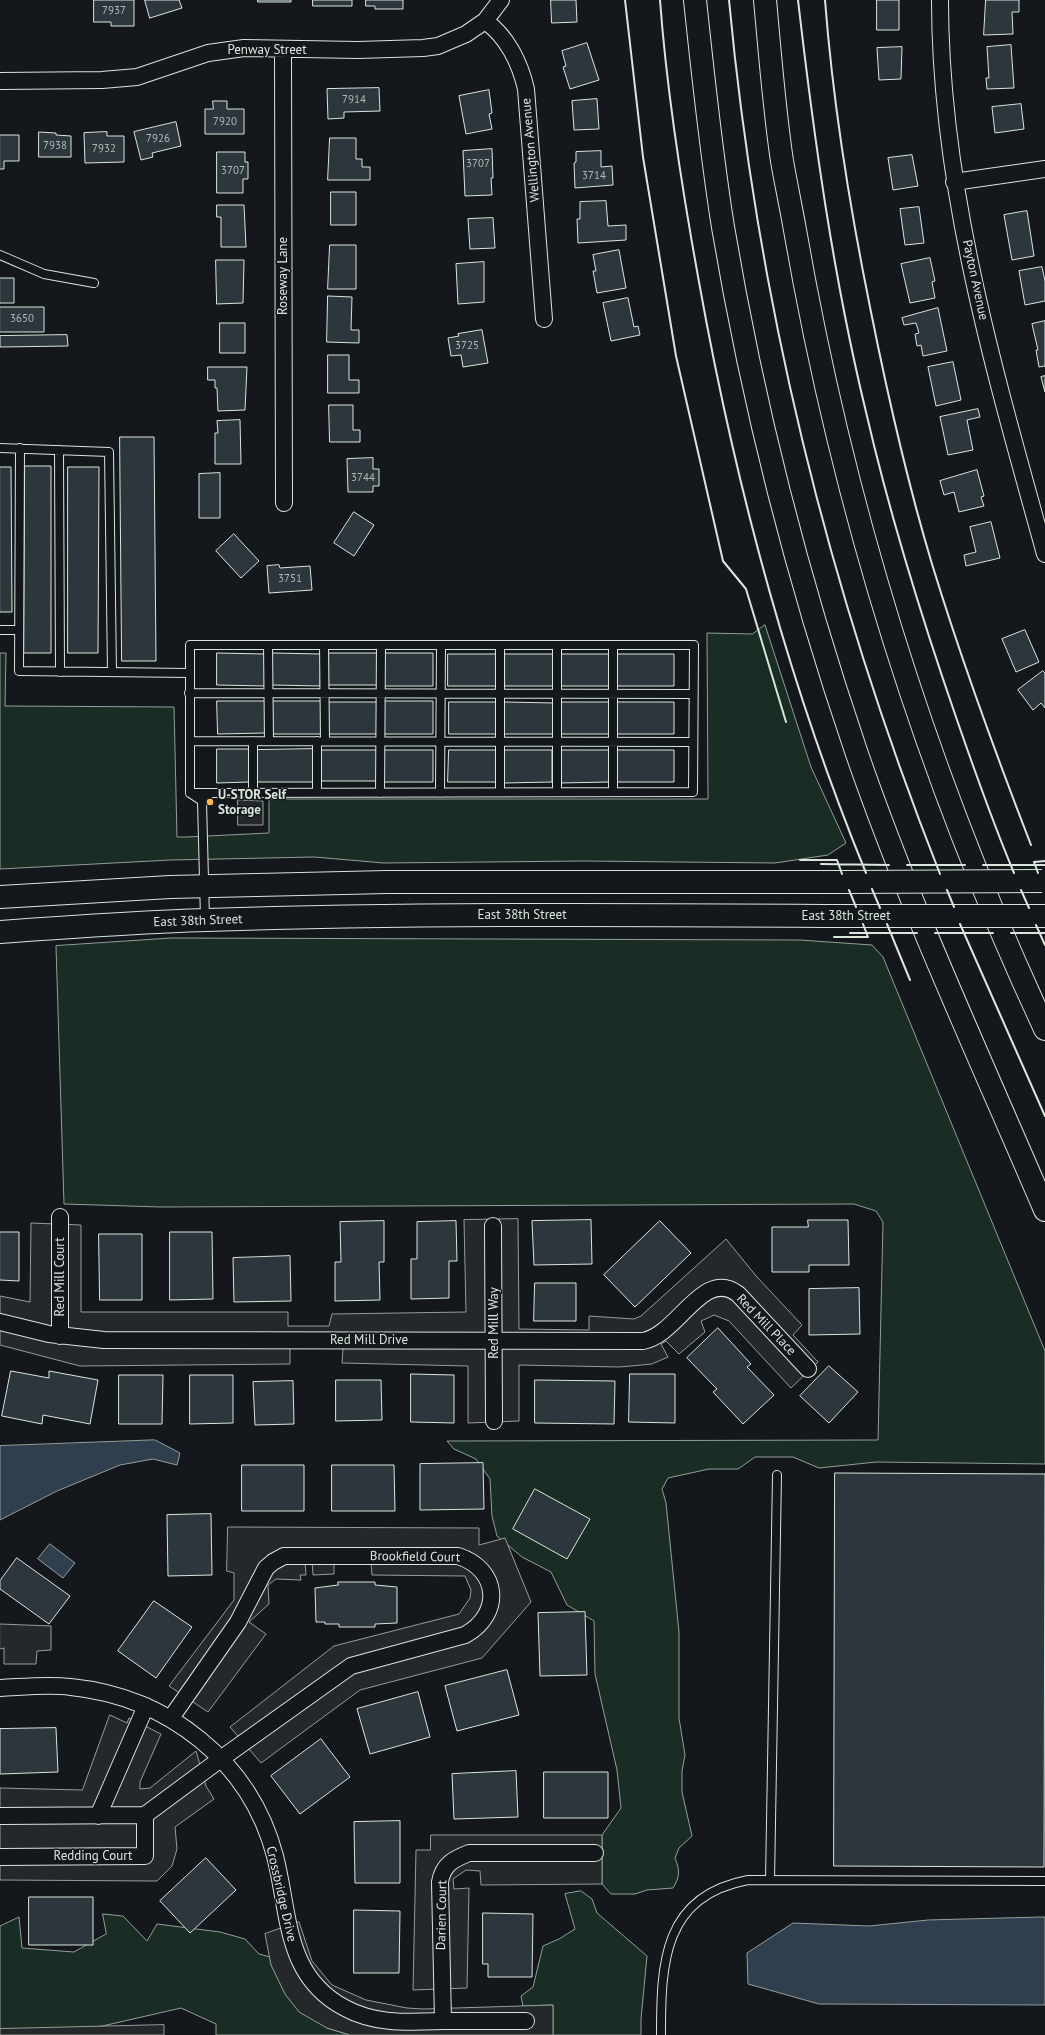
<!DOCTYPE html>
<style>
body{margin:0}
canvas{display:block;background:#14181c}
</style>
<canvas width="1045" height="2035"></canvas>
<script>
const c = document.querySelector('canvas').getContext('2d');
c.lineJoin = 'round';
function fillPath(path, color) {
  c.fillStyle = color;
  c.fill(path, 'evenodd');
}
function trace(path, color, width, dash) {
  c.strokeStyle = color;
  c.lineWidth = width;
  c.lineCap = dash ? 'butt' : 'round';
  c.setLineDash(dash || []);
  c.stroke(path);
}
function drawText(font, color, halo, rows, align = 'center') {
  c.font = font + ' "PT Sans",sans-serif';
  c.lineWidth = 3;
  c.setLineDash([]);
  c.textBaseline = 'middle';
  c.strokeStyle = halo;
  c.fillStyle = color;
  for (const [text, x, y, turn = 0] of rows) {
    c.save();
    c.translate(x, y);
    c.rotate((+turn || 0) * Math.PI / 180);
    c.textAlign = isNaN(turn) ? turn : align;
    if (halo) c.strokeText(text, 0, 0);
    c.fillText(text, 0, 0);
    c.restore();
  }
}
const green = new Path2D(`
 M765 625 811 767 846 843 828 855 775 863 584 861 384 863 314 857 170 860 0 869V653H6L5 706 174 707 177 837H187L269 833V799H708L707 633 752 634Z
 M172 938 800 940 872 945 883 957 1045 1351V1464L876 1462 819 1468 793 1457H755L738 1469H709L668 1478 662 1489 666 1503 679 1632V1718L685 1755 682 1771V1792L692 1836 679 1848 675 1858C680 1870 680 1877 673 1888L647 1890 635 1894H611L602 1884V1835L621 1808 617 1770 595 1674 594 1621 567 1605 551 1572 522 1557 497 1536 492 1516 490 1479 476 1459 454 1449 447 1441 878 1440 883 1222 876 1211 854 1204 160 1207 64 1204 56 946Z
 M581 1891 592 1899 597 1913 647 1956 641 2019V2035H553V2005L523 2006 521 1996 533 1987 543 1946 559 1939 575 1929 565 1894Z
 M103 1914 123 1916 147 1941 157 1924 220 1932 245 1939 259 1954 270 1957 271 1965 327 2028 350 2035H216V2024L181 2008 72 2033 0 2035V1926L19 1917 22 1948 74 1952 106 1934Z`);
const parking = new Path2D(`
 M238 800 263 801V825H238Z
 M518 1219 519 1329 589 1330V1316L634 1319 641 1316 726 1239 757 1277 802 1325 793 1335 818 1362 791 1388 729 1321 714 1315 701 1321 705 1332 679 1354 666 1341 661 1344 668 1357 652 1364 620 1367 519 1365V1421L468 1423V1366L342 1363 343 1348H290V1364L80 1366 0 1345V1296L30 1302 31 1223 81 1225V1312H288V1326H329L332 1314 466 1312 464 1220Z
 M228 1527 479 1528V1545L505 1538 531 1602 482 1658 360 1690 261 1763 230 1727 334 1646 459 1614 470 1598 471 1590 465 1576 372 1575 371 1562H334V1574L313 1575 312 1561H305L306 1575H300L301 1580 276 1579 268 1585 269 1604 249 1622 266 1634 208 1712 169 1686 234 1600V1573L227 1571Z
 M0 1624 51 1626V1650L37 1651 36 1664H4V1648L0 1649Z
 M110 1715 127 1723 129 1718 161 1734 140 1782V1789L150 1788 196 1751 206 1786 214 1799 175 1827 177 1849 172 1866 157 1881 0 1880V1788L82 1790Z
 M431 1835H602V1884L481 1885 480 1871 466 1870 453 1879 454 1889 469 1888 467 1988 413 1990 416 1850H430Z
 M299 1922 312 1961 332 1985 366 2000 407 2008 423 2009 553 2005V2035H350L327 2028 299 2012 285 1994 271 1965 265 1934Z
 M164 2025V2035H0V2029Z`);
const water = new Path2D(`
 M155 1440 180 1453 177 1465 153 1459 120 1465 57 1491 0 1520V1446Z
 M50 1544 75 1563 63 1578 38 1559Z
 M1041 1917H1045V2005L819 2004 748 1984 747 1953 793 1923 869 1926 928 1920Z`);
const building = new Path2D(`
 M94 0H134V26H111V22H94Z
 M145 0H179L182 8 150 18Z
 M258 0H291V2H258Z
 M313 0H352V6H313Z
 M366 0H403V9H375V6H366Z
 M551 0H576L577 22 552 23Z
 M877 0H899V30H877Z
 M986 0H1019V12H1012L1013 34 984 35Z
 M587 43 599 80 570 89 563 67 566 66 562 51Z
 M1011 45 1014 88 987 89 986 78H989L987 47Z
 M902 47 901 79 879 80 877 48Z
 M379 88 380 111 344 112V118L328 119 327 89Z
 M489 90 492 113 489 114 492 129 466 134 459 96Z
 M597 99 599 129 574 130 572 101Z
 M213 101H227V109H244V134H205V109H213Z
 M1021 104 1024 129 995 133 992 107Z
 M176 122 181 146 152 153 153 157 141 160 134 132Z
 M39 132 56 133V135L71 136V157H39Z
 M107 132V136H124V162L85 163 84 133Z
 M0 135H19V161H4V169H0Z
 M330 138H356V159H362V167H370V180H328Z
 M492 149 493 178H491L492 195 465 196 463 151Z
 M601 151V167L612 166 613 185 575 188 574 163 576 162V152Z
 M217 152H245V162H248V179H243V193H217Z
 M912 155 918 186 893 190 888 158Z
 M331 192H356V225H331Z
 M606 201 608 226 626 225V240L578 243 577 219H580V202Z
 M217 205H244L246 247H221V217H217Z
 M919 207 924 243 905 245 900 209Z
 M1027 211 1034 256 1012 260 1004 215Z
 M493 218 495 248 470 249 468 219Z
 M330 245H356V289H328Z
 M619 250 626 288 597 293 593 271H596L593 255Z
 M930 258 935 281 932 282 935 298 910 303 901 264Z
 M216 260H244L243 303 217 304Z
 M484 262V302L458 304 456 264Z
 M1042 267 1045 281V301L1025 305 1019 271Z
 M0 278H14V303H0Z
 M328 296 352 297 351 330H359V343L327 342Z
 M628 298 634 327 638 326 640 335 611 341 603 303Z
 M0 307H44V332H0Z
 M938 308 947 351 923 356 921 345 917 346 915 334 919 333 916 323 904 325 902 318Z
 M1045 321V366L1039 367 1036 350H1038L1032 324Z
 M220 323H245V353H220Z
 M482 330 488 363 463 367 461 355 451 356 448 338 459 336 458 334Z
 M67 335 68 346 0 347V336Z
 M328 355H349V380H359V393H328Z
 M953 362 961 400 936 406 928 367Z
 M208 367H247L245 410 218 411 217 388H215V380H208Z
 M1045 376V392L1041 377Z
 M329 405H353V430H360V442H330Z
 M978 409 980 417 967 420 973 450 948 455 940 417Z
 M240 420 241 464H215V433H218L217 421Z
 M120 437H154L156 661H122Z
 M373 458V469H379V486H373V492H348L347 459Z
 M25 466H51V653H24Z
 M0 467H11L12 612H0Z
 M68 467H99L98 653H68Z
 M977 470 984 496 981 497 984 506 959 512 954 492 944 495 940 481Z
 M220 473V518H199V474Z
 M354 512 374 525 354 556 334 543Z
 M991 522 1000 558 966 566 964 555 976 552 970 527Z
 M234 534 259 561 241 578 216 551Z
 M279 565 280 568 310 566 312 590 269 593 267 566Z
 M1025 630 1039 662 1016 672 1002 639Z
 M217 653 265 654V686L217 685Z
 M273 653 321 654 320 686 272 685Z
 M329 653H377V685H329Z
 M384 653H433V686H383Z
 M448 654H497V686H448Z
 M505 654H554V686H505Z
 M560 654H610V686H560Z
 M617 654H674V686H617Z
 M1043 671 1045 673V708L1041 703 1033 710 1018 690Z
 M217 701H265V733L218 734Z
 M273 701H321V734H273Z
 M384 701H433V734H384Z
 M329 702H378V734H329Z
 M449 702H497V734H449Z
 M505 702 554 703 553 734H504Z
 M560 702H609V734H560Z
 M617 702H674V734H617Z
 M217 749H249V782L217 783Z
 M313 749V782H257V750Z
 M321 750H377V781H321Z
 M383 750H433V782H383Z
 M449 750H497V782H448Z
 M504 750H552V782L504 783Z
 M560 750H609V782L560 783Z
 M616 750H674V782H616Z
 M591 1220 592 1264 534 1265 532 1221Z
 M808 1220H848L849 1265H809V1272H772V1227H808Z
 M384 1221V1262H379L380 1300 335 1301V1262H341L340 1222Z
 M456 1221 457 1261H449V1298L411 1299V1259H417V1222Z
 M660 1221 691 1253 635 1307 604 1275Z
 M0 1232H19V1281L0 1280Z
 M170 1232H212L213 1299 170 1300Z
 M99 1234H142V1300H100Z
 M290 1256 291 1301 234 1302 233 1258Z
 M535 1283H576V1321H534Z
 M859 1288 860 1334 809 1335V1289Z
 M718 1328 751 1364 747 1367 774 1395 743 1424 713 1392 717 1389 687 1358Z
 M829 1366 858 1392 829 1423 800 1396Z
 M11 1371 49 1378V1371L98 1380 90 1424 43 1415 42 1424 2 1416Z
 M411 1374 454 1375V1423L411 1422Z
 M630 1374H675V1423L629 1422Z
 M119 1375H163L162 1424H119Z
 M190 1375H233V1423L190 1424Z
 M336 1380H381L382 1420 336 1421Z
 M535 1380 615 1381 614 1424 535 1423Z
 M293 1381 294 1424 255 1425 253 1382Z
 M483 1463 484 1509 420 1510V1464Z
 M242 1465H304V1511H242Z
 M332 1465H394L395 1511H332Z
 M835 1473 1045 1474 1044 1867 834 1866Z
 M535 1489 590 1519 567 1559 513 1529Z
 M211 1514 212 1575 168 1576 167 1515Z
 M17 1558 70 1596 49 1624 0 1589V1581Z
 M338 1582H375V1585L397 1587V1623L375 1624V1627H339V1624H325V1622H316L315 1588 338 1585Z
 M154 1601 192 1627 156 1678 118 1651Z
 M585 1612 587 1675 540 1676 538 1613Z
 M507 1670 519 1715 457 1731 445 1686Z
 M418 1692 430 1737 370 1754 357 1709Z
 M56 1728 58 1772 0 1774V1729Z
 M321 1739 350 1777 300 1814 271 1776Z
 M516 1771 518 1817 454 1819 452 1774Z
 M544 1772H608V1818H544Z
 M400 1821V1883H355L354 1822Z
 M206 1858 236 1890 190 1933 160 1901Z
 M29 1897H93V1945H29Z
 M354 1910 400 1911 399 1973H354Z
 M483 1913 533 1914 532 1977H488V1964H483Z`);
const lane = new Path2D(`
 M0 255 44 274 94 283
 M0 448 109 452 112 672
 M20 448 19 671 189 673
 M59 450 60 672
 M0 630H19
 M268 645 269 741
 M324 645 325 741
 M613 645V792
 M189 693 693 694
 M190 741 693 742
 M253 741V793
 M317 741V793
 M500 792V645
 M557 792V645
 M190 793V645H694L693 792 211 793
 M380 793 381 645
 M440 793 441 645
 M202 801 190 793H211L202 801 205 919
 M770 1880 777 1475
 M661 2035C661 1963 663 1896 748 1880L1045 1881`);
const street = new Path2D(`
 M940 0C940 189 995 373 1045 554
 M485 21C507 36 520 63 526 89L544 319
 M283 49 284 503
 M0 81 102 80 137 77 208 53 244 48 358 50 423 48 438 46 466 34 485 21 501 0
 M954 182 1045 169
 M60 1217V1336
 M493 1226 494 1421
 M0 1322 49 1334 104 1340 643 1341C678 1335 703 1267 738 1294L808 1369
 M0 1688C23 1687 48 1684 71 1687 168 1697 250 1761 275 1856 290 1914 284 1976 345 2008 376 2025 410 2022 443 2021 471 2021 498 2021 526 2021
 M0 1816 145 1815 222 1758 351 1666 465 1635C503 1614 499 1569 458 1556H284L273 1562 266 1568 238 1622 171 1718
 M98 1816 146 1706
 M0 1857 145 1856V1815
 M443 2021 440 1882C443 1864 454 1859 469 1853H595`);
const secondary = new Path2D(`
 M0 897 170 887 387 882H846
 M0 932C69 927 138 922 207 920 424 913 642 915 860 916`);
const highway = new Path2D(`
 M695 0C703 76 711 152 723 227 753 405 798 581 856 751 910 908 980 1058 1045 1210
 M765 0C770 54 774 107 782 161 786 184 791 207 795 230 843 506 926 774 1045 1029`);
const secondaryBridge = new Path2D(`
 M846 882 1042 881
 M860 916H1045`);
const wall = new Path2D(`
 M625 0 643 157 676 356 723 561 746 589 786 722
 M660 0C667 95 682 189 699 282 735 483 788 683 866 873
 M729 0C757 300 829 593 940 874
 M798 0C814 138 833 276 866 412 890 516 922 619 957 720 975 772 993 823 1014 873
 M825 0C833 105 850 209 871 312 888 397 907 481 932 564 961 659 995 752 1031 845
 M800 860H837L842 874
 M821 864 889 865
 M907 865H965
 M983 865H1045
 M1038 873 1034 862 1045 861
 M872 889 880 908
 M849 890 856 907
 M947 890 954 907
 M1021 890 1029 908
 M887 924 910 980
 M960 924 1045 1116
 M1036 925 1045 945
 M850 933H917
 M935 933H993
 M1011 933H1045
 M834 937H868L863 924`);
const markers = [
 [210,802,4,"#ffb74d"]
];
const numberNames = [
 ["7937",114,11],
 ["7914",354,100],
 ["7920",225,122],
 ["7926",158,139],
 ["7938",55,146],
 ["7932",104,149],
 ["3707",478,164],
 ["3707",233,171],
 ["3714",594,176],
 ["3650",22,319],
 ["3725",467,346],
 ["3744",363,478],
 ["3751",290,579]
];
const streetNames = [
 ["Penway Street",267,50],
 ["Wellington Avenue",531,150,-95],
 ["Roseway Lane",283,276,-90],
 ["Payton Avenue",975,280,78],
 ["East 38th Street",522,915],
 ["East 38th Street",846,916],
 ["East 38th Street",198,921,-2],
 ["Red Mill Court",60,1277,-90],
 ["Red Mill Way",494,1323,-90],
 ["Red Mill Place",766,1325,46],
 ["Red Mill Drive",369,1340],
 ["Brookfield Court",415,1557,1],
 ["Redding Court",93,1856],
 ["Crossbridge Drive",281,1894,77],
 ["Darien Court",442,1915,-89]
];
const poiNames = [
 ["U-STOR Self",218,795],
 ["Storage",218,810]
];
fillPath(green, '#1a2d24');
trace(green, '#939e99', 1);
fillPath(parking, '#24282b');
trace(parking, '#939e99', 1);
fillPath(water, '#2f3f4d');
trace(water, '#939e99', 1);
fillPath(building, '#2c363c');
trace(building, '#d8e6dc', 1);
trace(lane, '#d8e6dc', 10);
trace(street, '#d8e6dc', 18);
trace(secondary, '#d8e6dc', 24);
trace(highway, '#d8e6dc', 24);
trace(lane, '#14181c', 8);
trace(street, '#14181c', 16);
trace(secondary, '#14181c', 22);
trace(highway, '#14181c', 22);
trace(secondaryBridge, '#d8e6dc', 24, []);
trace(secondaryBridge, '#14181c', 22);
trace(wall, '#d8e6dc', 2);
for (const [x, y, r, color] of markers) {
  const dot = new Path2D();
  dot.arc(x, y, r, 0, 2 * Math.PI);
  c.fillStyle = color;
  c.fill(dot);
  trace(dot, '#14181c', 1.5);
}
drawText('11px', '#adbab4', null, numberNames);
drawText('13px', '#d8e6dc', '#14181c', streetNames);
drawText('bold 13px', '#d8e6dc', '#14181c', poiNames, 'left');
</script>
